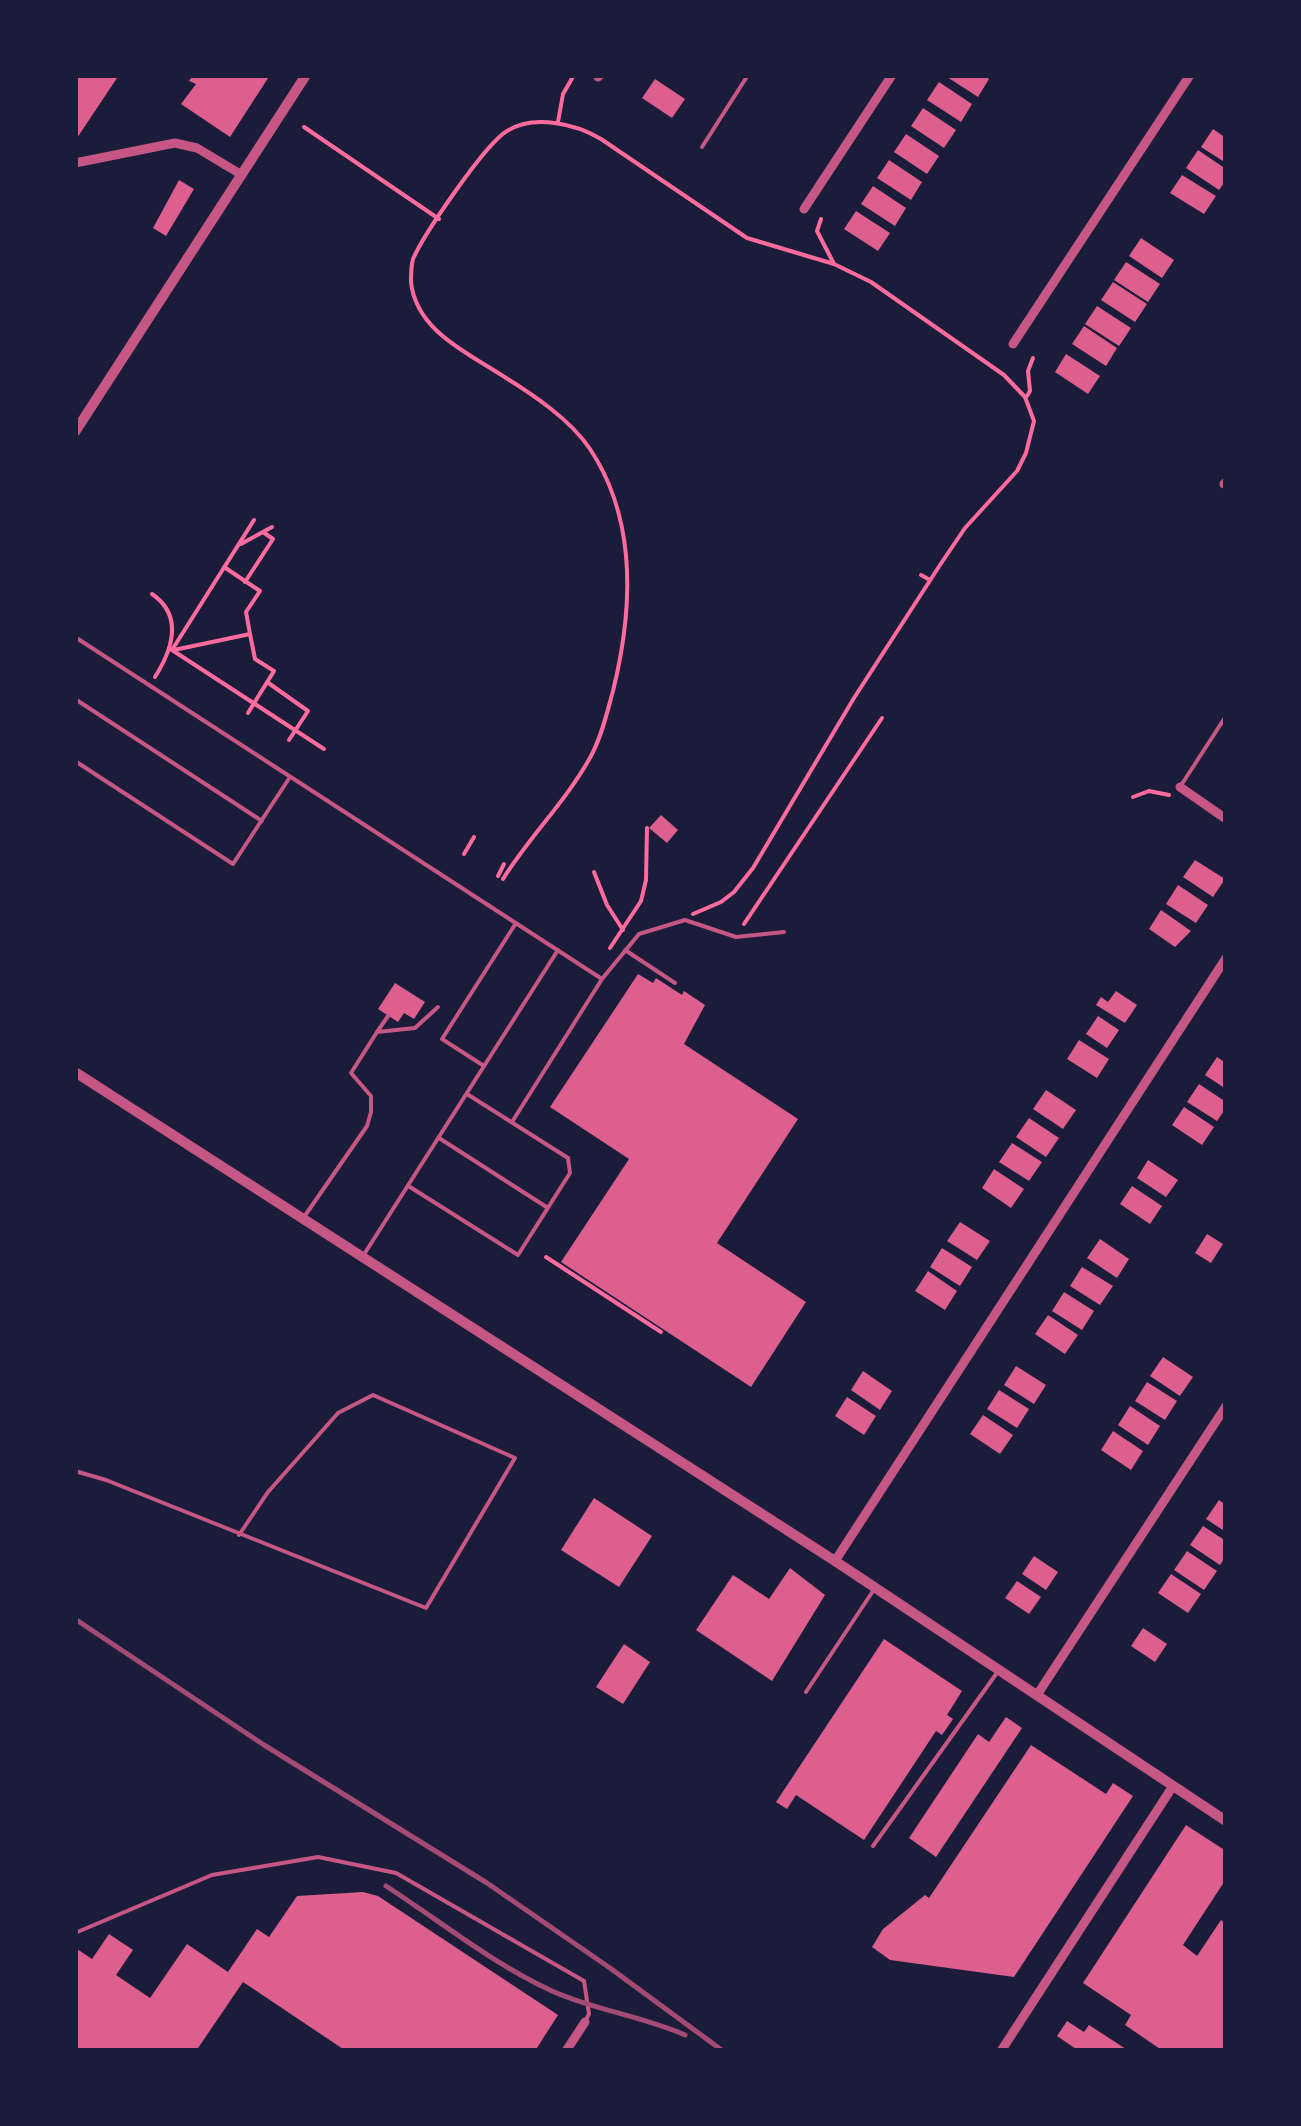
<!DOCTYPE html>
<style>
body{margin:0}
#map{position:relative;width:1301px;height:2126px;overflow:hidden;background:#1b1b3a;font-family:"Open Sans",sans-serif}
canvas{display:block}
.frame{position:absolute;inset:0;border:78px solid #1b1b3a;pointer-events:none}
</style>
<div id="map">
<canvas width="1301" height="2126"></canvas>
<div class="frame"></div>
</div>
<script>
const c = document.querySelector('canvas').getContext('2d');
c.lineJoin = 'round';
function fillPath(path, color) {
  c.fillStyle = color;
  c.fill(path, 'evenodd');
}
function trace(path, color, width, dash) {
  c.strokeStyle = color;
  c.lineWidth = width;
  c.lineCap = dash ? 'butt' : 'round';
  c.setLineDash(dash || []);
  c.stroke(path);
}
const building = new Path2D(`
 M75 75H119L75 141Z
 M193 75H270L230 137 181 104 196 84 189 81Z
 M944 75H983L989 79 978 97Z
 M655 79 685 99 672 118 642 98Z
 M939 82 972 104 961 122 927 100Z
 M923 108 956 130 944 148 911 126Z
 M1213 129 1226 138V163L1201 147Z
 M906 134 939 156 927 174 894 152Z
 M1198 150 1226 169V180L1219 190 1186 168Z
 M889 160 922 182 911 200 877 178Z
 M1182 175 1216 196 1204 214 1170 193Z
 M179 180 194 189 166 236 153 228Z
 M873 186 906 208 895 226 861 204Z
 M856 211 890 233 878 251 844 229Z
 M1141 238 1174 260 1162 278 1129 256Z
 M1126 262 1160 284 1148 302 1114 280Z
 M1113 282 1147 304 1135 322 1101 300Z
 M1097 306 1131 328 1119 346 1085 324Z
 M1084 326 1117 348 1106 366 1072 344Z
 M1066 354 1100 376 1088 394 1055 372Z
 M661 815 678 830 667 843 649 828Z
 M1195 860 1225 879 1213 897 1183 877Z
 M1178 885 1208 905 1196 923 1166 904Z
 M1161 910 1191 931 1175 947 1149 929Z
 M638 974 653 983 656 978 682 995 684 991 705 1005 684 1044 798 1119 717 1243 806 1302 751 1387 561 1262 629 1159 550 1107Z
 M395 983 425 1002 414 1019 404 1013 398 1022 378 1009Z
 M1116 991 1137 1005 1125 1023 1096 1005 1101 997 1108 1002Z
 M1098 1016 1119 1030 1107 1048 1086 1034Z
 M1079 1040 1109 1059 1097 1078 1067 1059Z
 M1217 1057 1226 1063V1089L1205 1075Z
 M1199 1084 1226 1102V1108L1217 1121 1187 1102Z
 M1046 1090 1076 1110 1063 1129 1033 1109Z
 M1184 1107 1214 1127 1202 1145 1172 1125Z
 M1029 1118 1059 1138 1046 1157 1016 1137Z
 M1012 1143 1042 1162 1029 1181 999 1162Z
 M1148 1160 1178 1180 1166 1197 1137 1178Z
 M994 1169 1024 1189 1011 1208 982 1188Z
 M1132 1186 1162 1206 1150 1224 1120 1204Z
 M960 1222 990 1241 977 1260 947 1241Z
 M1207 1234 1223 1244 1211 1263 1195 1253Z
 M1100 1239 1129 1259 1117 1278 1087 1258Z
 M942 1248 972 1267 960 1286 930 1267Z
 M1082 1267 1113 1286 1100 1305 1070 1286Z
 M928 1271 957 1291 945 1310 915 1291Z
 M1064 1292 1094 1311 1082 1330 1052 1311Z
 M1048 1315 1078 1335 1065 1354 1035 1334Z
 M1163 1357 1193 1377 1180 1396 1150 1376Z
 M1016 1366 1046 1385 1034 1404 1004 1385Z
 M863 1371 892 1391 880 1410 851 1390Z
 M1147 1382 1177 1401 1165 1420 1135 1401Z
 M999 1390 1029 1409 1017 1428 987 1409Z
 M847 1397 876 1416 864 1435 835 1416Z
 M1130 1406 1160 1426 1148 1445 1118 1425Z
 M983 1415 1013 1435 1000 1454 970 1434Z
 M1113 1431 1143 1451 1131 1470 1101 1450Z
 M594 1498 652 1536 619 1587 561 1550Z
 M1219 1500 1226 1505V1532L1206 1519Z
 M1203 1526 1226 1541V1556L1220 1565 1190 1545Z
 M1187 1551 1217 1571 1204 1590 1174 1570Z
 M1034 1556 1058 1572 1046 1590 1022 1574Z
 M790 1568 825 1595 772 1681 696 1630 733 1575 769 1599Z
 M1171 1574 1201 1594 1188 1613 1158 1593Z
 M1017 1581 1041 1597 1029 1614 1005 1598Z
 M1143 1628 1167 1644 1155 1662 1131 1646Z
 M884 1639 962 1691 947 1715 953 1719 942 1735 936 1731 864 1840 796 1795 787 1809 776 1802Z
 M624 1644 650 1662 623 1704 596 1687Z
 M1006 1717 1022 1728 936 1857 909 1838 978 1734 989 1742Z
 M1031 1745 1106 1794 1113 1783 1133 1796 1014 1977 890 1960 872 1947 883 1929 925 1895 929 1898Z
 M1186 1825 1226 1851V1879L1183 1945 1197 1956 1221 1920 1226 1924V2051H1163L1125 2025 1131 2015 1083 1983Z
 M363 1892 378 1896 558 2015 535 2051H346L243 1982 196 2051H75L77 1949 92 1959 109 1934 133 1950 116 1975 150 1998 187 1944 228 1972 257 1929 269 1937 297 1896Z
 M1067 2021 1084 2032 1089 2025 1129 2051H1079L1057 2036Z`);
const path = new Path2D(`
 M558 122 563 94 574 75
 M304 127 439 219
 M821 219 817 231 834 264
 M1027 396 1030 391 1028 371 1033 358
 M241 544 272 527
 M224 567 260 591 246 612 250 634
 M921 575 930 580
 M245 582 273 539 263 532
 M152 594C184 616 172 650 155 677
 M172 650 324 749
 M172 650 254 520
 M174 650 250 634 255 659 274 671 248 713
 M267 682 308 711 289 740
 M1133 797 1149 791 1169 795
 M464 854 474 837
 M594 872 607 905 623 930
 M498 876 504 864
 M503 879C530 836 567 800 591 756 602 736 607 712 613 691 633 610 638 521 590 449 570 419 532 394 503 376 466 352 416 330 411 282 411 274 411 266 413 259 424 234 485 144 507 131 534 114 576 124 601 139L747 238 834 264 871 282 1004 375 1025 397 1034 421 1026 453 1017 471 965 528 940 565 854 698 753 868 734 892 721 902 693 914
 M744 924 882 718
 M610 948 641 901 646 880 647 828
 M546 1257 661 1332`);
const service = new Path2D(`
 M702 147 748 75
 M75 637 602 979
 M75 699 262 821
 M75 761 233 864 290 777
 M1180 787 1226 716
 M625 950 675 983
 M377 1032 388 1016
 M484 1066 442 1039 516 923
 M512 1122 602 979 639 934 685 920 736 937 784 932
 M439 1138 548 1208
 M410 1187 518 1255 570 1173 568 1158 467 1094
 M304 1217 367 1126 371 1112V1096L351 1073 377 1032 415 1028 438 1007
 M363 1256 558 950
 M75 1471 106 1480 426 1608 515 1458 373 1395 338 1413 268 1492 239 1535
 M806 1692 875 1588
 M873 1846 999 1670
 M75 1933 212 1875 318 1857 396 1873 584 1981 589 2014 585 2022`);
const minor = new Path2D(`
 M598 77 600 75
 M75 163 175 143 197 148 242 175
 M804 209 892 75
 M1013 344 1190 75
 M1224 484 1226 482
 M1180 787 1226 819
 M835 1561 1226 958
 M1037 1695 1226 1406
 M566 2051 585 2022
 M1001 2051 1173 1786`);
const tertiary = new Path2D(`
 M75 432 306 75
 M75 1072 835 1561 1226 1821`);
const rail = new Path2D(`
 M75 1619 264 1745 487 1883 610 1968 723 2051
 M386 1886C440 1921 493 1964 552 1991 594 2010 642 2016 685 2035`);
fillPath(building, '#dd5f8e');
trace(path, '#ff6b9d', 4);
trace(service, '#c65784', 4);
trace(minor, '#c65784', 9);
trace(tertiary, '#c65784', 10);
trace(rail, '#a44b75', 5);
</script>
